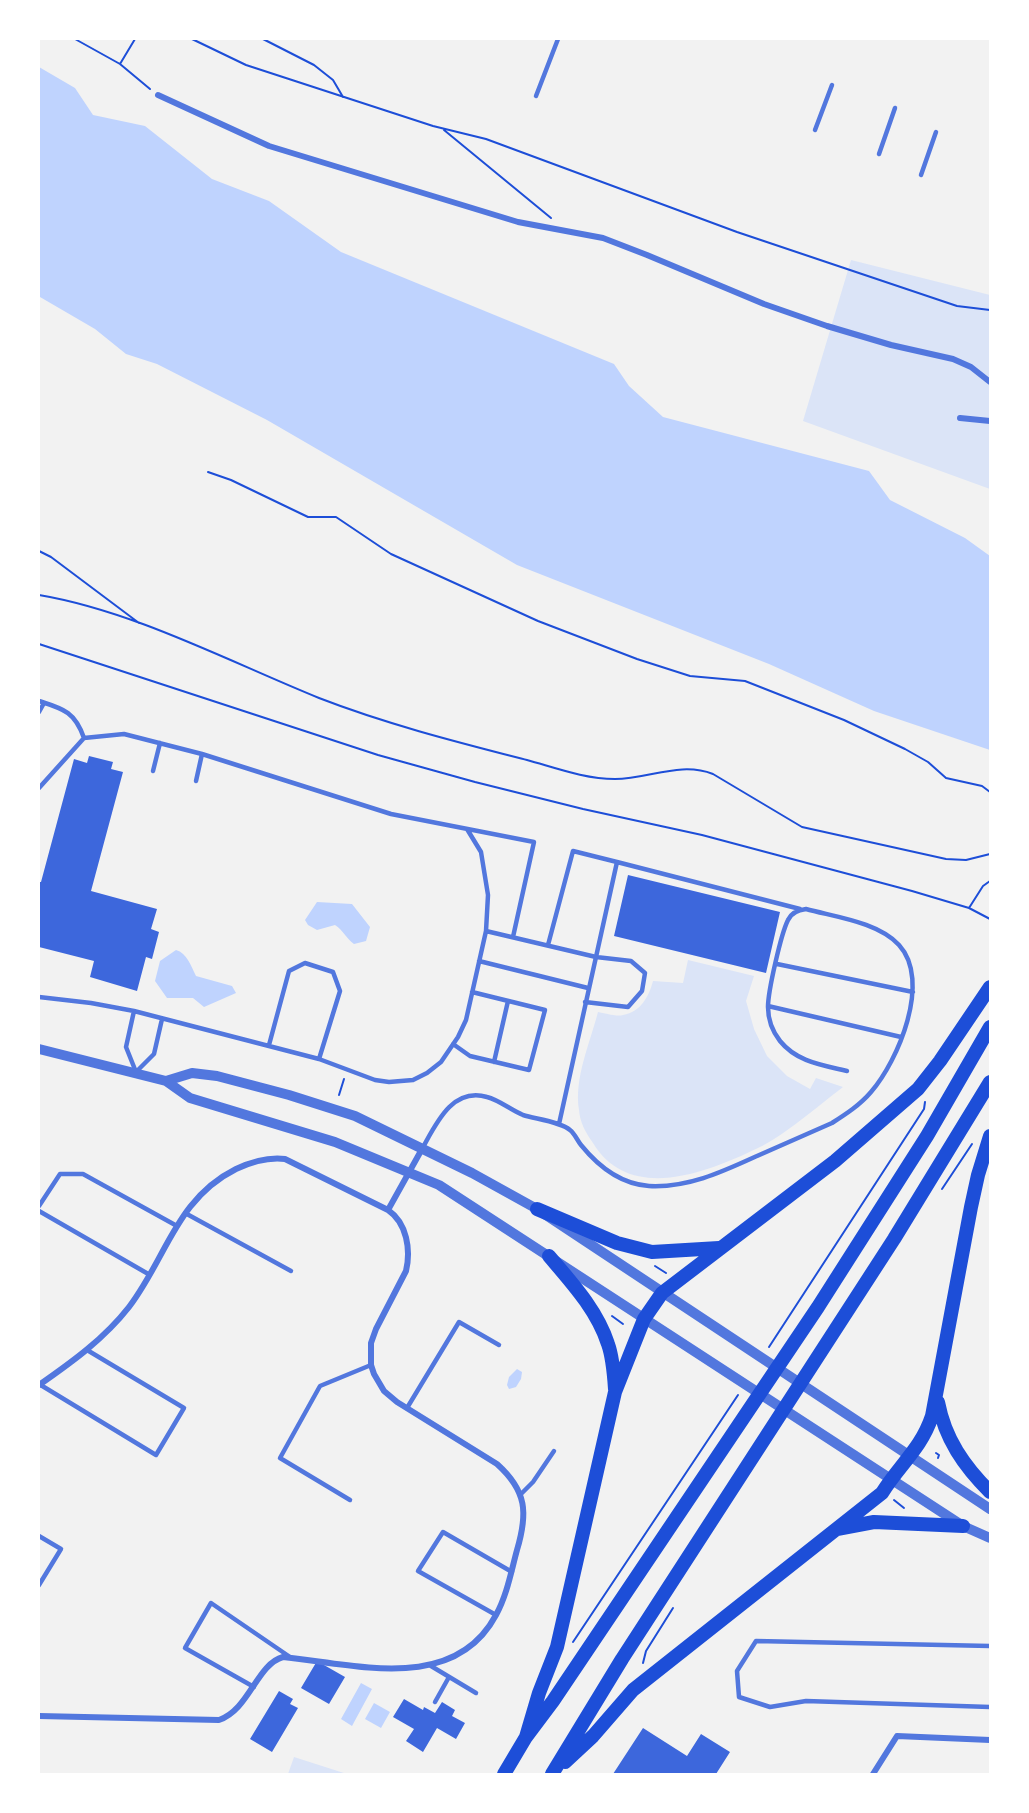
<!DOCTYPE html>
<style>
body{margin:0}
#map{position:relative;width:1029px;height:1813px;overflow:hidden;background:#f2f2f2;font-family:Rubik,sans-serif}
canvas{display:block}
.frame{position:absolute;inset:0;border:40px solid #fff;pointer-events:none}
</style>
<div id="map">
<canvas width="1029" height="1813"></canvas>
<div class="frame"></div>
</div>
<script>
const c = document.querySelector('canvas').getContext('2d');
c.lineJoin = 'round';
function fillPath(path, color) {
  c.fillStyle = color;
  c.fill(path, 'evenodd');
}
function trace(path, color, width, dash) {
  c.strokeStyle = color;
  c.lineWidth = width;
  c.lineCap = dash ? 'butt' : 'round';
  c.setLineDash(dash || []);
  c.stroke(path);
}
const green = new Path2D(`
 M851 260 990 295V489L803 421Z
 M688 960 754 976 746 1001 754 1029 767 1056 787 1076 810 1089 816 1078 843 1087C818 1106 785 1135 758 1148 708 1172 630 1204 593 1143 586 1133 580 1123 579 1110 574 1078 590 1043 598 1012 605 1013 616 1017 623 1015 641 1012 649 996 653 981L683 983Z
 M294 1757 347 1774H288Z`);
const water = new Path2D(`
 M39 67 75 88 93 115 145 126 212 179 269 201 341 252 614 364 629 386 663 417 869 471 890 500 965 538 990 556V750L874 711 769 664 517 565 267 420 157 364 126 354 95 329 40 297Z
 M317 902 352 904 370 927 366 941 354 944C346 938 343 930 335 925L317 930 308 925 305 920Z
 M176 950C187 953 191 966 196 976L232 986 236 993 204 1007 193 998H167L155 981 160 961Z
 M517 1369 522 1372 521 1379 516 1387 509 1389 507 1385 509 1377Z
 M361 1683 372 1689 352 1726 341 1719Z
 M374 1703 390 1712 381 1728 365 1719Z`);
const building = new Path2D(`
 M89 756 113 762 111 769 123 772 91 891 157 909 151 929 159 932 152 959 146 957 137 991 90 977 94 961 39 947V882H41L74 759 87 763Z
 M628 875 780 912 766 973 614 936Z
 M317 1661 345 1677 329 1704 301 1688Z
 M279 1691 293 1699 290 1704 298 1708 272 1752 250 1739Z
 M404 1699 423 1710 424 1707 435 1713 442 1702 455 1710 452 1716 465 1723 456 1739 437 1728 423 1752 406 1741 414 1729 393 1717Z
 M643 1728 687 1756 701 1734 730 1752 716 1774H613Z`);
const path = new Path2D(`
 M75 39 120 64 150 89
 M192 39 246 65 433 126 486 139 737 232 957 306 990 310
 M263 39 314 65 333 80 343 97
 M120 64 135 39
 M444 130 551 218
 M208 472 231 480 308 517H336L391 554 538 621 637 659 690 676 745 681 844 720 905 749 928 762 946 778 982 786 990 792
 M39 551 51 557 139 623
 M39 595C134 611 230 662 319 698 386 724 457 742 527 760 556 768 585 779 615 779 649 779 680 761 713 774L802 827 946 859 966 860 990 854
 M39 644 378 755 475 782 583 809 702 835 912 891 969 908 990 919
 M969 908 983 886 990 881
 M339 1095 344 1079
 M942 1189 972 1144
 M655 1266 666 1273
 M612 1316 623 1324
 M769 1347 924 1109 925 1102
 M936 1453 939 1455 938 1458
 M894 1500 904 1508
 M573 1642 738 1395
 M643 1663 646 1651 673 1608`);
const service = new Path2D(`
 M536 96 558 39
 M815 130 832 85
 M879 154 895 108
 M921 175 936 132
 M39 701C64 709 75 712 84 738L39 788
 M39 712 44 703
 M84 738 124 734 202 754 391 814 534 842 513 937
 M153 771 160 743
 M196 781 202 754
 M486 931 596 957 559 1124
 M548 945 573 851 617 862
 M479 961 588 988
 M777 964 913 992
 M39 997 91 1003 134 1011 319 1059 375 1080 389 1082 413 1080 427 1073 441 1062 458 1037 466 1020 486 931 488 895 481 852 467 829
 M585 1002 628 1007 642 991 645 973 631 961 596 957 617 862 800 909
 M768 1006 901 1037
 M134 1011 126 1047 136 1072 154 1054 162 1019
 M453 1044 470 1056 529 1070 545 1010 472 992
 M269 1045 289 971 305 963 333 972 340 991 319 1059
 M494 1062 508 1001
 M422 1149C436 1124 452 1087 487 1097 499 1100 511 1110 523 1115 536 1119 561 1122 570 1130 575 1134 577 1140 581 1145 598 1166 620 1184 649 1186 688 1188 722 1172 757 1156 782 1145 807 1134 832 1123 846 1114 860 1105 871 1092 898 1061 932 981 899 945 878 922 835 917 806 909 798 910 791 913 788 920 781 934 768 991 768 1007 768 1019 773 1032 780 1041 797 1062 822 1065 847 1071
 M39 1206 60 1174H83L177 1226
 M39 1211 150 1275
 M185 1213 291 1271
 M39 1384 156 1455 184 1408 87 1350
 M407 1408 459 1322 499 1345
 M520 1495 533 1482 554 1451
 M350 1500 280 1458 320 1386 371 1365
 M39 1536 61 1549 39 1585
 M496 1615 418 1571 443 1532 512 1572
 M990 1646 756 1641 737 1671 739 1697 770 1707 806 1701 990 1707
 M431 1666 476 1693
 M254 1687 185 1648 211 1603 290 1657
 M435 1702 449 1677`);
const minor = new Path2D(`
 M158 95 269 146 518 222 603 238 647 255 764 304 827 326 891 345 953 359 971 367 990 382
 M960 418 990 421
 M388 1210 422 1149
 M39 1385C72 1362 104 1339 129 1307 167 1257 176 1199 236 1169 251 1162 269 1157 285 1159L388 1210C407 1223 411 1250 406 1271L376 1329 371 1343V1365L374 1374 384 1391 397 1402 497 1464C527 1491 528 1513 517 1550 511 1572 507 1595 496 1615 454 1694 354 1664 283 1657 257 1664 249 1710 219 1720L39 1716
 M873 1774 897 1736 990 1740`);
const tertiary = new Path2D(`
 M39 1049 166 1081 190 1098 335 1142 439 1185 963 1526 990 1538
 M166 1081 192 1073 217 1076 289 1095 355 1116 472 1173 537 1209 990 1509`);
const primary = new Path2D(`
 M537 1209 617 1243 652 1252 719 1248
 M549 1256C572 1283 597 1310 608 1344 613 1358 614 1374 615 1389
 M938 1402C945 1439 964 1466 990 1492
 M837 1529 874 1522 963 1526
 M526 1737 539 1693 557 1647 615 1392 644 1319 662 1293 835 1161 918 1089 940 1061 990 987
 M565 1762 593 1736 633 1690 882 1493C900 1464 921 1449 932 1416L971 1207 978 1175 990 1136
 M504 1774 526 1737 553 1701 818 1307 927 1136 990 1027
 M552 1774 622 1659 894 1239 990 1082`);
fillPath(green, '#dbe4f7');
fillPath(water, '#bfd3fe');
fillPath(building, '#3d67dc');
trace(path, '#1d4ed8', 2);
trace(service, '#5277de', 4.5);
trace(minor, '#5277de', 6);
trace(tertiary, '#5277de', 10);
trace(primary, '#1d4ed8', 14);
</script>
